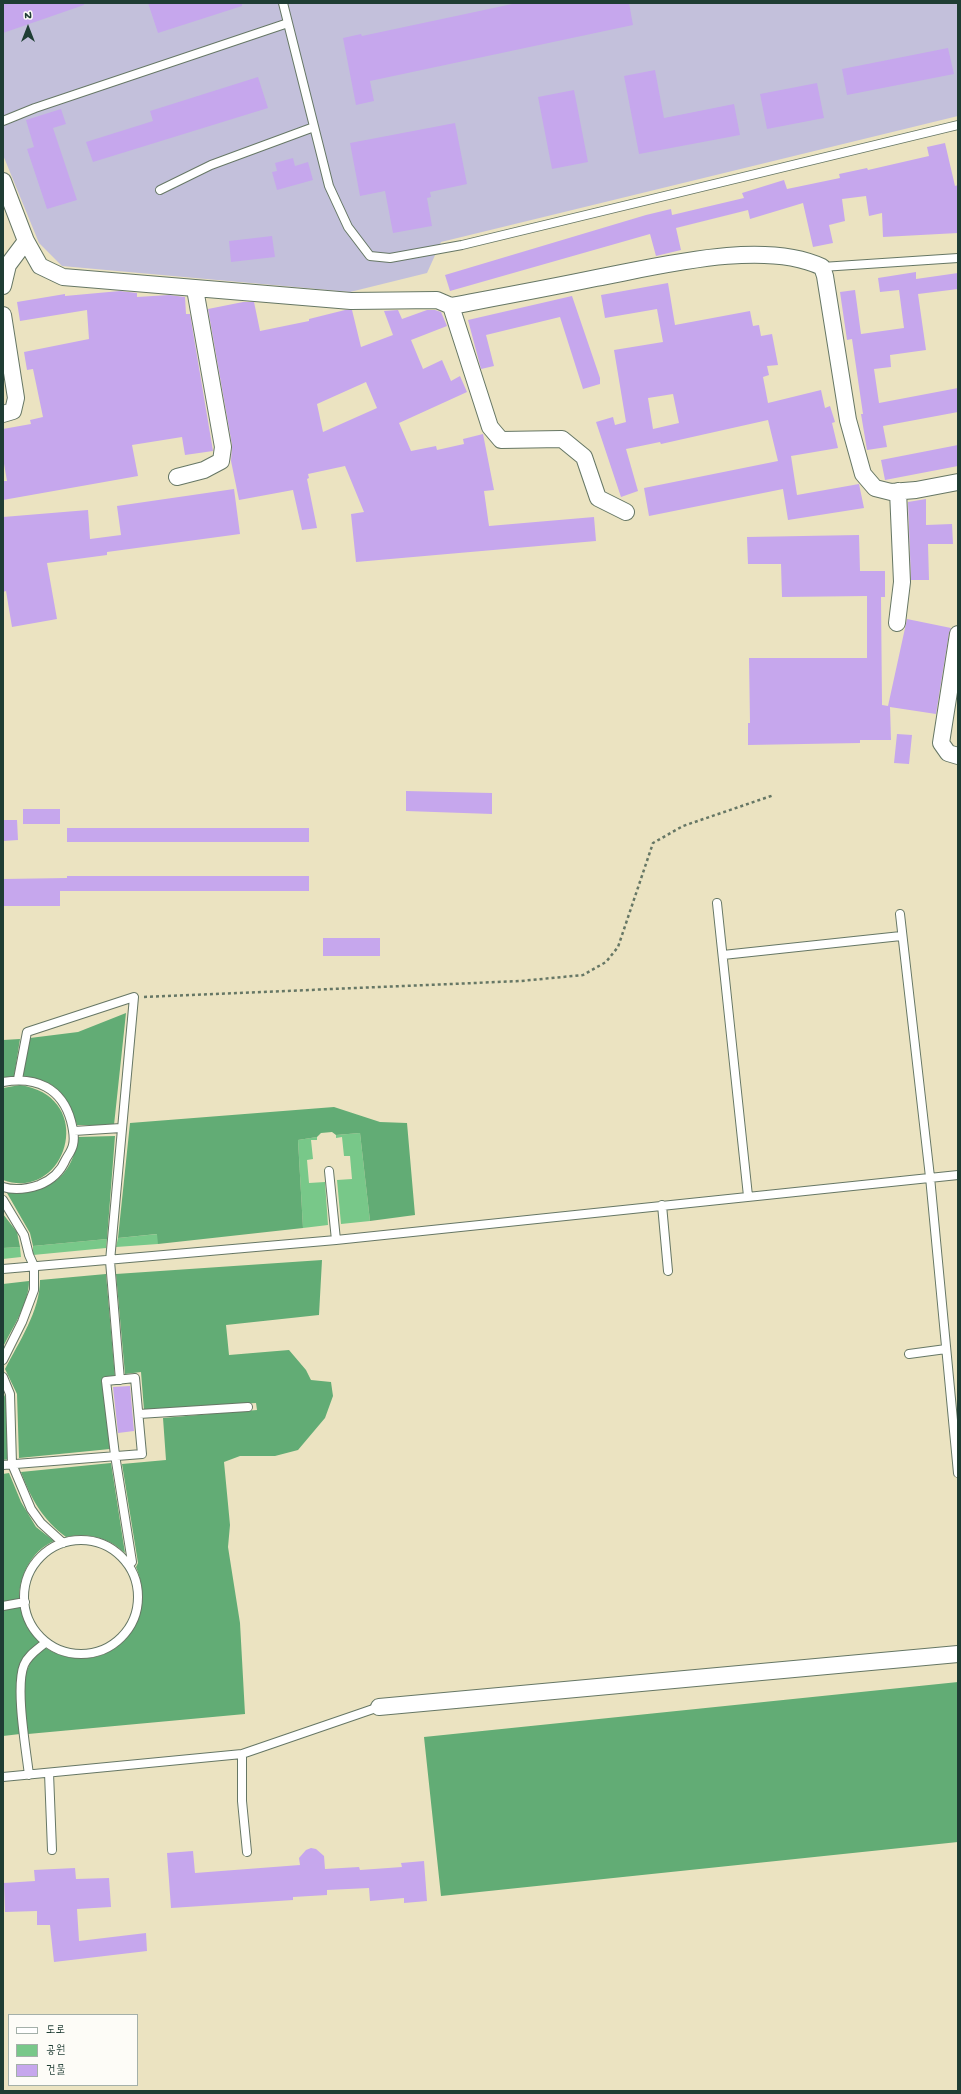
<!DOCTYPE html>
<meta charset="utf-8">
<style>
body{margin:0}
#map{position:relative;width:961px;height:2094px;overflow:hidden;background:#ebe3c1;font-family:"Gochi Hand","Poor Story",sans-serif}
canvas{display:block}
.frame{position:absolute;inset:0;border:4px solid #1f3d34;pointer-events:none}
.legend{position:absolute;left:8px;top:2014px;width:130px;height:72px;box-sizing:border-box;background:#fdfcf7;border:1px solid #a4b0a9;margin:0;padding:5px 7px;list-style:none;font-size:12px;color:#1f3d34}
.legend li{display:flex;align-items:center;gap:8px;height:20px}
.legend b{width:20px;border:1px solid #a4b0a9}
.north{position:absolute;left:8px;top:8px;width:40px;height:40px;-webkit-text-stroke:3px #fdfcf7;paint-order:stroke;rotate:0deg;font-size:11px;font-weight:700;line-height:16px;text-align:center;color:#1f3d34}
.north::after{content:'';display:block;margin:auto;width:14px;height:18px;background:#1f3d34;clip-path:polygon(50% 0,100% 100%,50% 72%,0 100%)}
</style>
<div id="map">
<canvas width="961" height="2094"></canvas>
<div class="frame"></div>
<ul class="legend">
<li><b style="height:5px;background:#fff"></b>도로</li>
<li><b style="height:11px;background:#78c889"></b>공원</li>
<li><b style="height:11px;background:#c6a7ed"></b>건물</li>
</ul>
<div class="north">N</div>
</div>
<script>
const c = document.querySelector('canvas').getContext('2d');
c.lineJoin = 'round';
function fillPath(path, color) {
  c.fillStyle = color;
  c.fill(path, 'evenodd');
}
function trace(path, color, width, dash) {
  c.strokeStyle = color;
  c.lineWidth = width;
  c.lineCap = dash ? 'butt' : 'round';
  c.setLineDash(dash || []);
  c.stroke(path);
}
const industrial = new Path2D(`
 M3 3H958V116L441 242 427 273 350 292 62 266 39 243 3 155Z`);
const green = new Path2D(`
 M360 1133 370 1221 341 1224 337 1180 352 1179 350 1156H344L342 1137 336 1138V1135Z
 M317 1137V1140H311L313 1159 307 1160 309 1183 325 1182 328 1225 303 1228 298 1140Z
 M158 1234V1244L116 1247 118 1238Z
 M107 1239 106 1248 33 1255V1246Z
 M20 1247 21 1257 3 1259V1248Z`);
const forest = new Path2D(`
 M126 1013 114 1125H77C68 1095 56 1080 23 1076L30 1038 78 1032Z
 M20 1039 14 1077 3 1079V1040Z
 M20 1085C99 1097 66 1203 3 1180V1088Z
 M334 1107 380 1122 407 1123 415 1215 370 1221 360 1133 336 1135 332 1132 321 1133 317 1137 298 1140 303 1228 158 1244 157 1234 118 1238 130 1123Z
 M115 1136 107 1239 33 1246 30 1233 7 1193C20 1188 35 1189 48 1185 66 1178 77 1155 77 1137Z
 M3 1214 17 1232 20 1247 3 1248Z
 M322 1260 319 1315 226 1325 229 1355 289 1350 306 1370 311 1380 331 1382 333 1396 325 1418 298 1450 275 1456H240L224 1462 230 1525 228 1547 240 1623 245 1714 28 1734C26 1716 20 1682 29 1666 32 1658 38 1652 44 1647 102 1683 162 1628 136 1567L138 1563 122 1464 166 1460 163 1418 257 1410 256 1403 144 1410 141 1372 125 1374 116 1274Z
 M106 1274 115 1377 103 1378 110 1449 19 1458 17 1394 5 1369C19 1342 40 1311 40 1280Z
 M29 1281C29 1303 13 1327 3 1347V1284Z
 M3 1392 6 1399 9 1459 3 1460Z
 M111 1463 125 1553C109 1538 88 1532 66 1537 43 1520 31 1499 21 1472Z
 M9 1473 21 1502 36 1527 54 1541C31 1551 19 1576 19 1600L3 1603V1474Z
 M20 1606 27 1627 39 1642 22 1663 20 1734 3 1736V1610Z
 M958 1682V1842L441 1896 424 1737Z`);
const building = new Path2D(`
 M3 3H84V5L3 33Z
 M148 3H242V6L158 33Z
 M517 3H629L633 25 370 81 374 101 356 105 343 38 361 34 362 36Z
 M948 48 954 74 847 95 842 69Z
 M655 70 664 118 734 104 740 135 639 154 624 76Z
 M258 77 268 108 93 162 86 142 153 121 150 111Z
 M817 83 824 118 767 129 760 94Z
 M574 90 588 162 552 169 538 97Z
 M61 109 66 124 53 128 77 200 47 209 27 149 34 147 26 120Z
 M455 123 467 184 430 192 431 197 427 198 432 226 393 233 385 191 360 196 350 143Z
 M945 143 955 186 958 185V233L883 237 882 213 869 216 866 196 842 199 845 221 829 225 833 243 813 247 803 203 750 219 748 210 676 228 681 250 656 256 650 234 450 291 445 275 646 215 671 209 672 215 744 198 742 193 784 180 787 189 840 178 839 174 867 168 868 170 929 156 927 147Z
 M293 158 295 166 308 162 313 180 277 190 272 172 277 171 275 163Z
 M272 236 275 257 231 262 229 241Z
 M916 272V279L958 273V289L918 294 926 350 890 355 891 367 874 369 879 403 958 388V412L883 426 887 447 867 450 861 414H863L852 339 847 340 840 292 855 290 861 334 904 328 899 290 880 292 878 278Z
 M668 283 675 325 750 311 753 326 759 325 761 336 772 334 778 365 767 366 769 375 763 377 768 403 821 390 825 408 830 406 835 422 832 423 838 448 791 456 797 495 859 484 864 508 788 520 783 489 649 516 644 488 778 461 768 420 661 444 660 442 626 449 638 491 621 497 596 422 613 417 615 425 626 422 614 350 663 342 657 309 605 318 601 295ZM673 394 679 423 653 429 648 398Z
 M120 291 137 293V297L169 295 185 297 186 314H190L213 451 185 455 182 437 132 445 138 476 3 500V481H7L3 458V429L31 424 30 420 43 417 33 369 27 370 24 352 89 339 87 310 20 321 17 302 65 294V296Z
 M572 296 600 378V384L583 389 560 317 486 335 494 366 481 369 468 320Z
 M243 302H254L260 331 309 321V319L345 310H352L361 347 393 335 384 311 398 310 402 319 427 310H435L441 312 447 326 411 340 423 369 442 360 451 381 460 376 467 392 399 423 411 451 436 446 437 450 464 444 463 439 483 434 494 490 484 491 489 526 594 517 596 541 356 562 351 514 364 512 345 466 308 474 309 478 307 479 317 528 302 530 293 490 239 500 231 461 232 445 208 309ZM366 382 377 408 323 432 317 404Z
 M958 445V466L885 480 881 460Z
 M234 489 240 534 107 552V555L47 563 57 619 12 627 6 591 3 592V517L88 510 90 539 121 535 117 506Z
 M926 499V525L952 524 953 544H928L929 580H911L908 502Z
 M859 535 860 571H885V597H881L882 705 888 706 907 619 951 628 949 633 936 714 890 707 891 740H860V743L748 745V723H750L749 658H867V596L782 597 781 564H748L747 537Z
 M897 734 912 735 909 764 894 763Z
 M406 791 492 793V814L406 811Z
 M23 809H60V824H23Z
 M3 820H17L18 840 3 841Z
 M67 828H309V842H67Z
 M67 876H309V891H60V906H3V879L67 878Z
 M323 938H380V956H323Z
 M130 1386 134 1431 118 1433 113 1387Z
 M311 1848 316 1849 324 1856 325 1869 359 1867 360 1870 402 1867 401 1863 424 1861 427 1901 404 1903V1898L370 1901 369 1888 327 1890V1895L293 1897V1900L171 1908 167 1853 193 1851 195 1873 300 1865 299 1858 306 1850Z
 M75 1868 76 1879 109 1878 111 1907 77 1909 79 1941 146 1933 147 1951 54 1962 50 1925H37V1911L5 1912 4 1883 35 1881 34 1870Z`);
const path = new Path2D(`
 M144 997 521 981 583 975 606 962 618 947 653 843 683 826 774 795`);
const lane = new Path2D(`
 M283 3 329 186 348 227 370 256 390 258 462 245 958 125
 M3 121 35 108 288 23
 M160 190 211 165 314 127
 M822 267 958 258
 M717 903 748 1196
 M900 914 930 1177 958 1473
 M723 955 901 936
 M18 1079 27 1032 134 997 110 1261 120 1380
 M3 1082C36 1076 62 1088 71 1121 73 1129 75 1137 73 1145 72 1150 69 1154 66 1159 61 1171 52 1180 39 1185 27 1189 15 1191 3 1187
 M74 1131 121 1128
 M329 1171 336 1240
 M3 1200 24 1235 29 1255 34 1266V1290L22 1322 3 1360
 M662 1205 668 1271
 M3 1269 336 1240 958 1175
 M909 1354 946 1349
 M3 1377 10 1394 12 1464 31 1509 41 1523 63 1543
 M139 1414 248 1407
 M3 1465 142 1454 135 1378 106 1381 115 1455 132 1562 129 1565
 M24 1597a57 57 0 1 1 114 0a57 57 0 1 1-114 0Z
 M3 1606 25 1602
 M242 1754V1801L247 1852
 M49 1773 52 1850
 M29 1775C26 1749 15 1687 24 1665 28 1655 38 1649 45 1643
 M3 1777 242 1754 379 1707`);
const street = new Path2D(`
 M3 181 26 241 40 266 63 277 351 301 437 300 451 306C499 297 548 288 596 278 660 266 763 239 822 267L825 276 848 420 863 474 875 488 891 492 916 490 958 482
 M3 286 8 265 26 241
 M451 306 490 427 501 440 562 439 584 457 598 498 626 512
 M3 315 16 398 13 411 3 414
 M177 477 204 470 221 461 223 447 195 289
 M897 623 902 582 898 491
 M958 634 941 743 948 753 958 756
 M379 1707 958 1654`);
fillPath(industrial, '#c3c0db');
fillPath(green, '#78c889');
fillPath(forest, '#62ac75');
fillPath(building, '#c6a7ed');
trace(lane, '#667765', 10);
trace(street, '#667765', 18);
trace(path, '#667765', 2.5, [3, 3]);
trace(lane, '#fff', 8);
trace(street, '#fff', 16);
</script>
